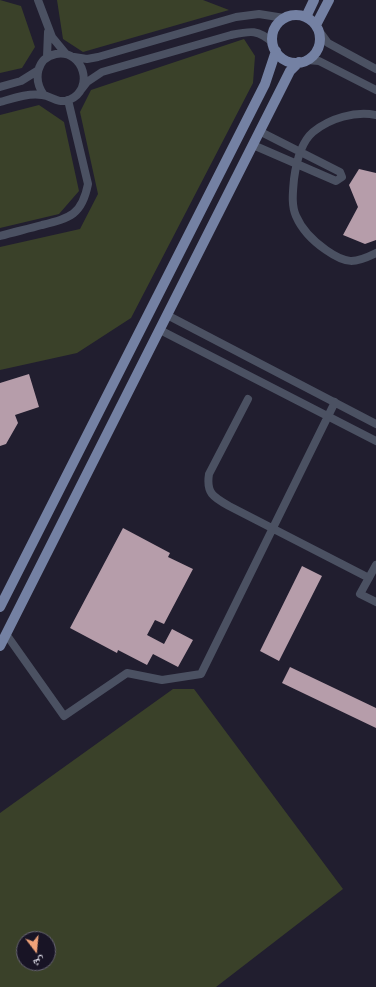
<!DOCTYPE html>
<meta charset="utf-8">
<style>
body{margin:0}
#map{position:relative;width:376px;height:987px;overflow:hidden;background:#211e2f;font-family:"Source Serif 4","Noto Naskh Arabic",serif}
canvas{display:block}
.north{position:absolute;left:16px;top:931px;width:40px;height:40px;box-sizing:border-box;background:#181425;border:1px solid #676473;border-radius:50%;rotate:164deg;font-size:11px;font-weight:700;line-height:16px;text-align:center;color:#dedce8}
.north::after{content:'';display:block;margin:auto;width:14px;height:18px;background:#f0a279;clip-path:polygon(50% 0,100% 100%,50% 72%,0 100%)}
</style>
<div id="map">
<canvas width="376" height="987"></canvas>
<div class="north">ش</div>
</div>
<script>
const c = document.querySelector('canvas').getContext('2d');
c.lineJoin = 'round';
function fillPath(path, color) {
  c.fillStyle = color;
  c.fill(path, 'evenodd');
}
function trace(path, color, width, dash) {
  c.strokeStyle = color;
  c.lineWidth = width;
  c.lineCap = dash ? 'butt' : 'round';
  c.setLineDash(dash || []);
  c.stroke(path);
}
const green = new Path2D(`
 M0 0 21 6 35 47 22 68 0 73Z
 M57 0H203L229 10 83 52 63 39Z
 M244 39 255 56 253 83 131 318 77 353 0 370V247L80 229 98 194 80 112 91 90Z
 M39 105 64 122 79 191 59 214 0 228V115Z
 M173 689H194L343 889 216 987H0V813ZM24 939H48V963H24Z`);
const building = new Path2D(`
 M359 169 376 173V240L365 244 343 235 358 207 349 185Z
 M29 374 39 407 15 415 18 423 6 444 0 446V383Z
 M123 528 170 553 168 557 193 569 164 624 155 620 147 635 164 644 172 629 193 640 178 667 153 654 147 665 118 650 117 653 70 628Z
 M302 566 322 576 279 661 260 651Z
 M290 667 376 708V728L282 683Z`);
const minor = new Path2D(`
 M38 0 52 37 66 54
 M320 32 328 43 376 69
 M47 57 48 32
 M74 57 87 59 98 57 236 17 259 14 284 18
 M307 60 319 61 376 90
 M0 87 21 81 37 71
 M80 91 87 82 102 72 231 35C250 31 258 29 273 43
 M0 102C14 98 28 93 42 95 52 96 57 104 69 100 95 90 84 49 56 54 36 58 33 80 44 95
 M376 115C355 111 330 118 313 132 300 143 296 164 294 179 293 191 291 205 296 216 302 230 313 241 326 250 346 264 354 264 376 253
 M253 145 336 181 342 177 340 172 259 131
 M0 236C14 232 28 229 42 225 70 218 82 215 88 184L68 100
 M167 315 376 424
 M160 330 376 441
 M248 399 209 474C206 493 213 497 229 506L369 578
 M376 565 360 594 376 602
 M6 634 64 716 127 673 162 680 201 674 335 402`);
const major = new Path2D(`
 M272 39a24 24 0 1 1 48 0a24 24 0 1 1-48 0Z
 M306 17 314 0
 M316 25 329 0
 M0 607 265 84 276 51
 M0 646 284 83 290 71 299 62`);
fillPath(green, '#3a4129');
fillPath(building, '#b69daa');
trace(minor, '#4b5162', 8);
trace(major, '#7481a3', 10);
</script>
